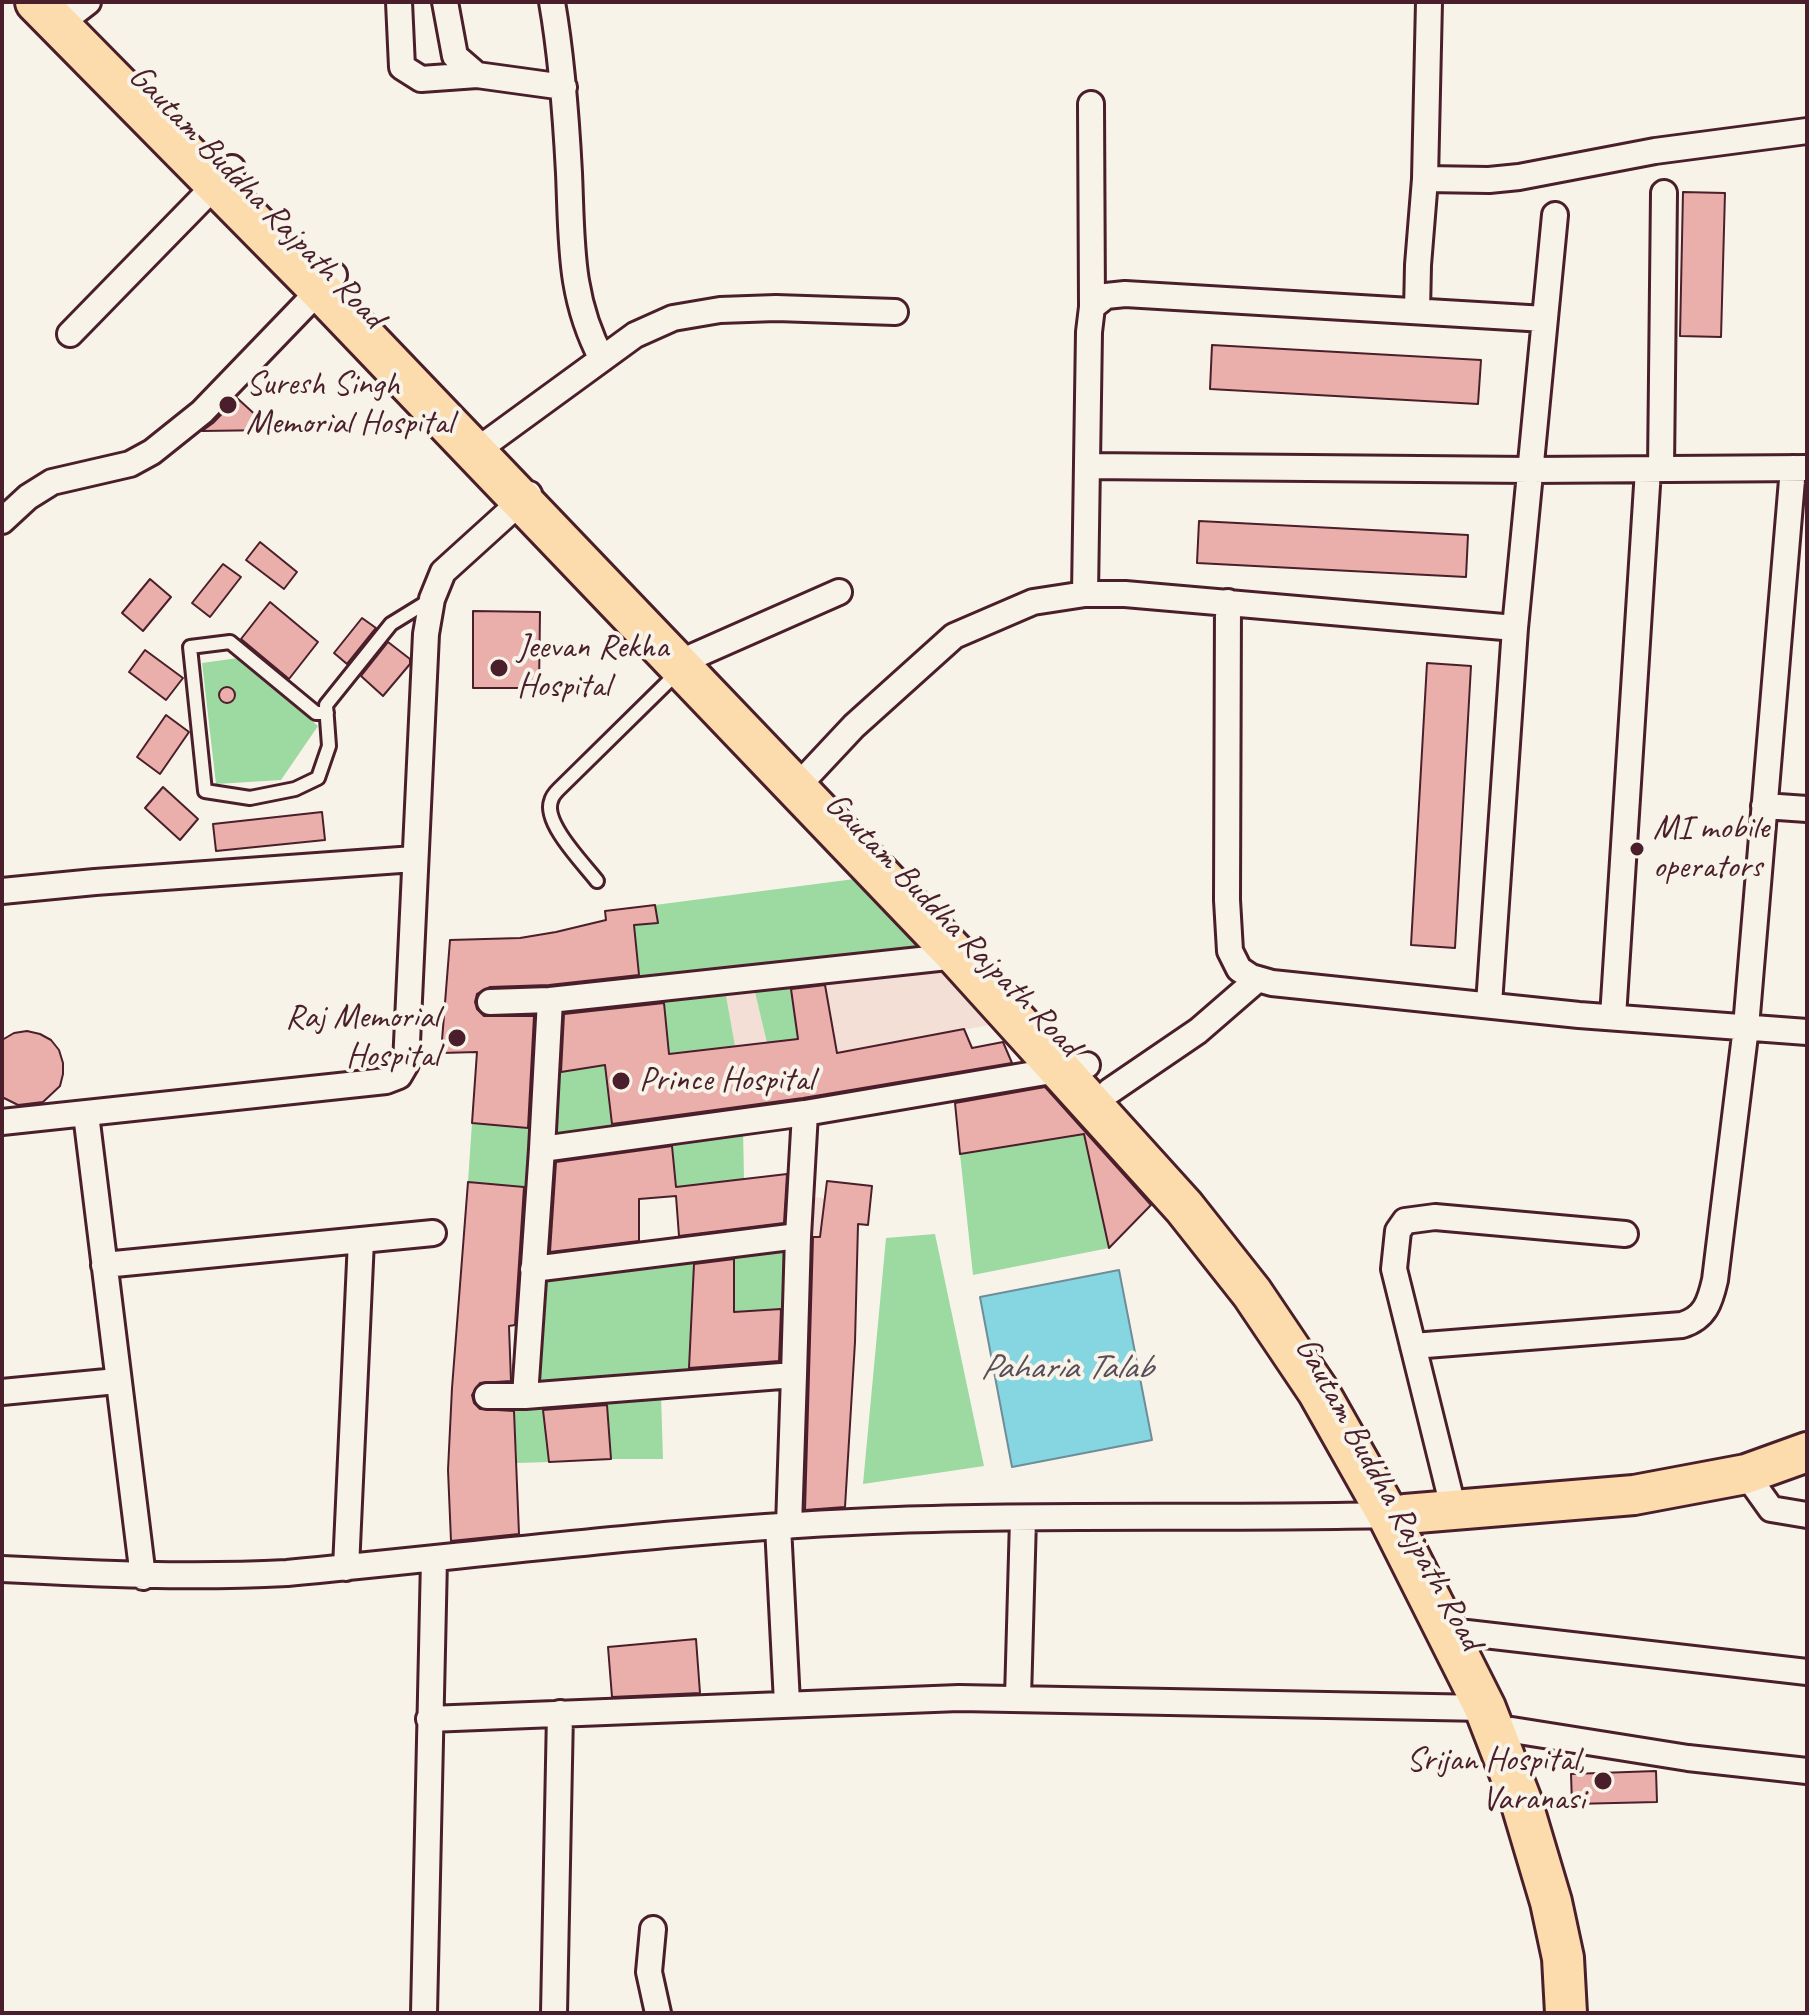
<!DOCTYPE html>
<style>
body{margin:0}
#map{position:relative;width:1809px;height:2015px;overflow:hidden;background:#f7f3e8;font-family:Caveat,sans-serif}
canvas{display:block}
.frame{position:absolute;inset:0;border:4px solid #4a1f2b;pointer-events:none}
</style>
<div id="map">
<canvas width="1809" height="2015"></canvas>
<div class="frame"></div>
</div>
<script>
const c = document.querySelector('canvas').getContext('2d');
c.lineJoin = 'round';
function fillPath(path, color) {
  c.fillStyle = color;
  c.fill(path, 'evenodd');
}
function trace(path, color, width, dash) {
  c.strokeStyle = color;
  c.lineWidth = width;
  c.lineCap = dash ? 'butt' : 'round';
  c.setLineDash(dash || []);
  c.stroke(path);
}
function drawText(font, color, halo, rows, align = 'center') {
  c.font = font + ' Caveat,sans-serif';
  c.lineWidth = 8;
  c.setLineDash([]);
  c.textBaseline = 'middle';
  c.strokeStyle = halo;
  c.fillStyle = color;
  for (const [text, x, y, turn = 0] of rows) {
    c.save();
    c.translate(x, y);
    c.rotate((+turn || 0) * Math.PI / 180);
    c.textAlign = isNaN(turn) ? turn : align;
    if (halo) c.strokeText(text, 0, 0);
    c.fillText(text, 0, 0);
    c.restore();
  }
}
const built = new Path2D(`
 M954 969 1001 1023 836 1053 824 982Z
 M754 988 767 1043 735 1046 725 990Z
 M810 1197 863 1201 858 1239 807 1236Z`);
const green = new Path2D(`
 M238 658 318 726 281 780 216 784 202 663Z
 M862 878 925 947 639 980 634 925 655 905Z
 M791 984 798 1039 767 1043 754 988Z
 M725 990 735 1046 669 1054 663 998Z
 M605 1065 613 1128 554 1138V1073Z
 M472 1123 532 1129 529 1187 468 1182Z
 M743 1128 744 1179 676 1187 672 1138Z
 M1084 1134 1109 1248 973 1275 960 1154Z
 M935 1234 984 1466 863 1484 886 1238Z
 M789 1246 788 1309 734 1312V1253Z
 M694 1258 689 1377 535 1386 543 1277Z
 M661 1396 663 1459H611L607 1400Z
 M542 1404 549 1462 517 1463 514 1406Z`);
const water = new Path2D(`
 M1119 1270 1152 1440 1012 1467 980 1297Z`);
const building = new Path2D(`
 M1683 192 1725 193 1721 337 1680 336Z
 M1212 345 1481 360 1478 404 1210 389Z
 M237 398 272 430 202 431 213 423Z
 M1199 521 1468 535 1466 577 1197 563Z
 M260 542 297 572 284 589 246 560Z
 M223 564 241 577 210 617 192 603Z
 M150 579 171 597 143 631 122 613Z
 M270 602 318 642 289 679 241 639Z
 M473 611 540 612 539 688H473Z
 M362 618 376 628 347 664 334 653Z
 M388 642 410 659V664L383 696 361 676Z
 M145 650 183 678 166 700 129 672Z
 M1427 663 1471 666 1455 948 1411 945Z
 M219 695a8 8 0 1 1 16 0a8 8 0 1 1-16 0Z
 M166 715 189 732 160 774 137 757Z
 M163 787 198 819 180 840 145 808Z
 M322 812 325 840 216 851 213 824Z
 M655 905 658 923 634 925 639 975 549 985 490 987 477 994 475 1002 477 1009 484 1016H534L528 1128 472 1123 477 1052 441 1053 450 940 520 938 556 932 606 920 605 911Z
 M825 985 837 1053 964 1029 972 1048 1003 1042 1012 1063 803 1098 612 1124 605 1065 561 1072 564 1014 664 1003 669 1054 798 1039 791 989Z
 M27 1031 40 1034 51 1040 59 1050 63 1063V1074L60 1086 43 1102 18 1105 2 1097V1040L14 1033Z
 M1045 1087 1151 1205 1109 1248 1084 1134 960 1154 955 1103Z
 M672 1146 676 1187 787 1174 784 1223 679 1236 676 1196 639 1199V1241L550 1252 556 1162Z
 M827 1181 872 1186 868 1225 858 1224 855 1342 845 1507 805 1510 813 1237H820Z
 M468 1182 524 1187 515 1325 509 1326 511 1381 480 1383 472 1395 474 1403 480 1409 514 1411 519 1534 451 1541 448 1470 452 1388Z
 M734 1259V1312L781 1309 779 1361 689 1368 694 1264Z
 M607 1405 611 1459 549 1462 543 1410Z
 M696 1639 700 1693 612 1697 608 1647Z
 M1656 1771 1657 1802 1572 1804 1571 1774Z`);
const service = new Path2D(`
 M327 713H316L230 642 190 647 205 791 250 798 295 789 318 778 329 746 326 705 391 624 430 600
 M597 881C584 864 543 823 551 801 552 797 555 793 558 790L678 672`);
const minor = new Path2D(`
 M399 2 402 67 421 79 477 75
 M445 2 455 56 477 75 564 87
 M552 2C562 59 566 116 569 173 572 242 569 297 602 359
 M75 12 88 2
 M1091 104 1092 307
 M1425 179 1489 180 1519 177 1655 151 1807 131
 M1417 311 1418 265 1425 179 1429 2
 M70 334 232 168
 M487 443 635 335 673 318 720 310 776 308 895 312
 M1087 466 1530 470 1807 468
 M1661 469 1664 193
 M2 521 28 497 52 482 130 464 152 452 202 412 334 275
 M1085 594 1089 332 1092 307 1106 296 1125 294 1545 319
 M1228 602 1227 900 1230 951 1239 969 1251 977 1272 983 1579 1015 1807 1032
 M694 656 839 592
 M795 789 854 726 954 636 1033 602 1085 594H1125L1515 628
 M1764 806 1807 809
 M2 891 95 882 414 859
 M490 1002 550 1000
 M1489 1004 1515 628 1555 215
 M1613 1017 1648 470
 M1110 1091 1198 1031 1258 979
 M86 1114 143 1577
 M2 1122 386 1081 399 1076 406 1064 426 634 432 599 443 572 529 494
 M542 1149 550 1000 957 956
 M798 1236 805 1113
 M104 1265 433 1233
 M533 1269 798 1236 794 1375
 M1413 1346 1682 1325C1705 1318 1710 1302 1715 1280L1746 1027 1793 468
 M2 1392 117 1381
 M487 1396H525
 M1746 1474 1771 1509 1807 1515
 M1454 1511 1394 1269 1398 1231 1405 1221 1435 1217 1625 1234
 M778 1526 787 1703
 M789 1526 794 1375 525 1396 542 1149 805 1113 1087 1065
 M346 1568 361 1240
 M2 1569C99 1574 190 1578 287 1573 489 1554 694 1527 897 1520 1060 1514 1224 1519 1388 1515
 M1467 1633 1807 1672
 M1018 1698 1023 1519
 M429 1719 959 1698 1485 1708
 M1512 1730 1688 1758 1807 1771
 M653 1929 649 1972 658 2013
 M424 2013 434 1559
 M554 2013 560 1713`);
const primary = new Path2D(`
 M1405 1514 1634 1495 1746 1474 1807 1452`);
const trunk = new Path2D(`
 M36 2 320 290 957 956 1184 1207 1252 1293 1318 1391 1388 1515 1485 1708 1521 1801 1551 1902 1563 1958 1566 2013`);
const markers = [
 [228,405,10,"#4a1f2b"],
 [499,668,10,"#4a1f2b"],
 [1637,849,8,"#4a1f2b"],
 [457,1038,10,"#4a1f2b"],
 [621,1081,10,"#4a1f2b"],
 [1603,1781,10,"#4a1f2b"]
];
const streetNames = [
 ["Gautam Buddha Rajpath Road",256,197,46],
 ["Gautam Buddha Rajpath Road",952,925,46],
 ["Gautam Buddha Rajpath Road",1388,1494,61]
];
const poiNames = [
 ["Suresh Singh",246,385],
 ["Memorial Hospital",246,424],
 ["Jeevan Rekha",517,648],
 ["Hospital",517,687],
 ["MI mobile",1653,829],
 ["operators",1653,868],
 ["Raj Memorial",439,1018,"right"],
 ["Hospital",439,1057,"right"],
 ["Prince Hospital",639,1081],
 ["Srijan Hospital,",1585,1761,"right"],
 ["Varanasi",1585,1800,"right"]
];
const waterNames = [
 ["Paharia Talab",1066,1369]
];
fillPath(built, '#f3dfd5');
fillPath(green, '#9cdaa2');
fillPath(water, '#86d6e2');
trace(water, '#6e8d99', 2);
fillPath(building, '#eaafaa');
trace(building, '#4a1f2b', 2);
trace(service, '#4a1f2b', 18);
trace(minor, '#4a1f2b', 30);
trace(primary, '#4a1f2b', 44);
trace(trunk, '#4a1f2b', 46);
trace(service, '#f7f3e8', 12);
trace(minor, '#f7f3e8', 24);
trace(primary, '#fcdcac', 38);
trace(trunk, '#fcdcac', 40);
for (const [x, y, r, color] of markers) {
  const dot = new Path2D();
  dot.arc(x, y, r, 0, 2 * Math.PI);
  c.fillStyle = color;
  c.fill(dot);
  trace(dot, '#f7f3e8', 3);
}
drawText('34px', '#4a1f2b', '#f7f3e8', streetNames);
drawText('34px', '#4a1f2b', '#f7f3e8', poiNames, 'left');
drawText('italic 36px', '#594d59', '#f7f3e8', waterNames);
</script>
